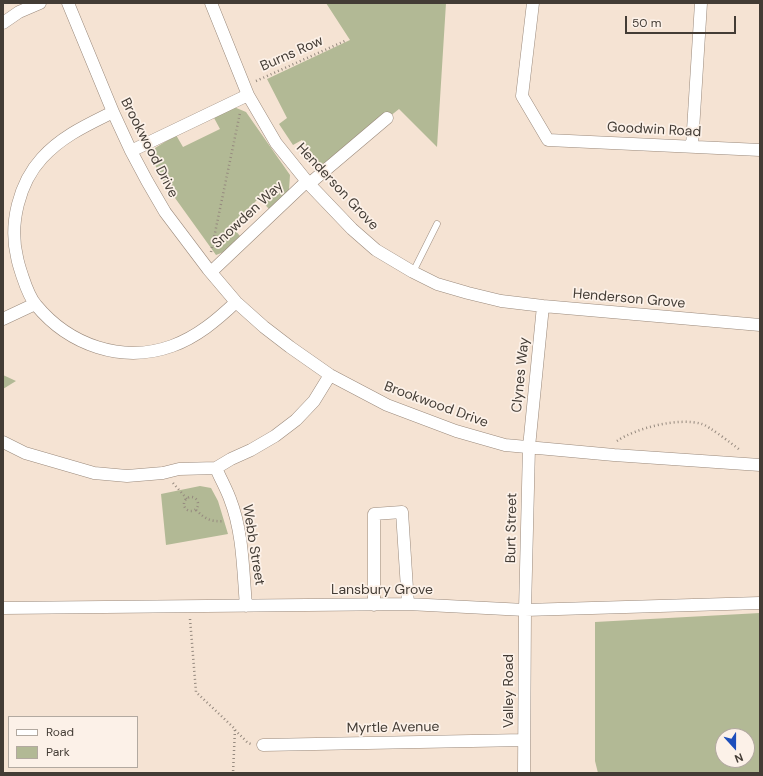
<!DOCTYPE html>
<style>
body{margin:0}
#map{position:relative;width:763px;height:776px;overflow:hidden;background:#f5e3d3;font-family:"DM Sans",sans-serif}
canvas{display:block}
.frame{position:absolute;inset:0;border:4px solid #433c35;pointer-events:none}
.legend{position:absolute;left:8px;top:716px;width:130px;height:52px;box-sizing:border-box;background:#fcf1e8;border:1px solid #b2a9a0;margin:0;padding:5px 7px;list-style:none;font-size:12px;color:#433c35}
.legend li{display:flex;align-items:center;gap:8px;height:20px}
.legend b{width:20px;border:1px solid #b2a9a0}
.north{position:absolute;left:715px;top:728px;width:40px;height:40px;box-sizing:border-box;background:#fcf1e8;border:1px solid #b2a9a0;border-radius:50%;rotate:159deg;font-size:11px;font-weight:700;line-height:16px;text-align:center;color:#433c35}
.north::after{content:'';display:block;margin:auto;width:14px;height:18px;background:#1d4ebb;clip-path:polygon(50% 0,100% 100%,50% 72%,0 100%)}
.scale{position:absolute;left:625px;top:16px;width:111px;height:18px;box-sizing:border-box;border:2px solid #433c35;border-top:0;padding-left:5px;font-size:12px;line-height:14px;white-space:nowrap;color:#433c35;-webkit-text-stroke:3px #fcf1e8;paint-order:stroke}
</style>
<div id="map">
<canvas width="763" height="776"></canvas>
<div class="frame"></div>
<ul class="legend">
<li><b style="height:5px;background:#fff"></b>Road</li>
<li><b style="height:11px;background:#b2b995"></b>Park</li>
</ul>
<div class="north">N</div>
<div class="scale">50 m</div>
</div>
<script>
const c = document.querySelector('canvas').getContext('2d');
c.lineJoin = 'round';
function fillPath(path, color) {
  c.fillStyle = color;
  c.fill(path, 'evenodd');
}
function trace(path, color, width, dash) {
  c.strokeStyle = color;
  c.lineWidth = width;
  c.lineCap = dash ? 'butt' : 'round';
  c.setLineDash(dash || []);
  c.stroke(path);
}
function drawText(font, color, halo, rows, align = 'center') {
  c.font = font + ' "DM Sans",sans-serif';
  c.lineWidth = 3.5;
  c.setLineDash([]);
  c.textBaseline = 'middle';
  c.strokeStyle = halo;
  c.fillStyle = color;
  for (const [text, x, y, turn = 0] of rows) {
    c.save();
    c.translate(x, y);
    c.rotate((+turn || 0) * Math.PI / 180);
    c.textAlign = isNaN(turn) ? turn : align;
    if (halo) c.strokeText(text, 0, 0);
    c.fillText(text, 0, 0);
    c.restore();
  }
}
const green = new Path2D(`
 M326 3H446L437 147 399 109 324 169 302 140 293 145 279 124 287 118 267 79 350 40Z
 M234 107 246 112 290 175 289 190 269 209 259 198 231 226 241 237 224 252 216 255 165 184 153 161 155 148 176 135 183 147 220 129 213 116Z
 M3 374V375L16 381 3 389Z
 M200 486 211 488 218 501 228 534 166 545 161 494Z
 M760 613V773H598L595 761V622ZM723 736H747V760H723Z`);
const path = new Path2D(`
 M256 81 347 40
 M211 252 240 113
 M617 441C636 428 679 417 702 424 709 426 732 444 740 450
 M173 483 187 499
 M184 504a7 7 0 1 1 14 0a7 7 0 1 1-14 0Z
 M196 510C205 519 211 522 224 521
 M190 619 196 692 235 729 233 773
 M235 730 248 743 251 744`);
const lane = new Path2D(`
 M413 272 437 224`);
const street = new Path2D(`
 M68 3 113 112 131 151 147 181 165 212 208 269 236 302 264 327 290 347 330 375 387 405 456 431 505 445 614 455 760 465
 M211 3 248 95 276 143 309 184 352 229 376 250 413 272 437 284 468 293 501 301 543 306 760 325
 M533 3 522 96 548 140 760 150
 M3 23 19 12 40 3
 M113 112C87 125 62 136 42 158 19 183 9 224 17 257 18 263 20 269 22 275 25 284 29 297 36 305 69 345 122 364 172 346 197 337 217 320 236 302
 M692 146 701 3
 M131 151 248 95
 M309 184 387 118
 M211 272 307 181
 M3 319 35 304
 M3 442 25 453 94 473 127 476 163 473 179 469 216 468 231 459 251 450 275 436 296 420 314 401 330 375
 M216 468C220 478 226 488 230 499 243 532 243 570 246 606
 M374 605V514L402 512 408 604
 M3 608 408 604 525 610 760 603
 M263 745 524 740
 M524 773 525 610 529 447 543 306`);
const streetNames = [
 ["Burns Row",292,54,-24],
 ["Goodwin Road",654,130,3],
 ["Brookwood Drive",149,148,63],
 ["Henderson Grove",337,187,47],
 ["Snowden Way",248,215,-43],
 ["Henderson Grove",629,299,5],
 ["Clynes Way",521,375,-84],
 ["Brookwood Drive",436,405,20],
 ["Burt Street",512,528,-89],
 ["Webb Street",253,545,81],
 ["Lansbury Grove",382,590],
 ["Valley Road",509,691,-90],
 ["Myrtle Avenue",393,728,-1]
];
fillPath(green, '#b2b995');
trace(lane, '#9a897b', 7);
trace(street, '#9a897b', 13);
trace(path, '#968a7f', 2.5, [1, 3]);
trace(lane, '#fff', 6);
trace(street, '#fff', 12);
drawText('14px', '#433c35', '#fcf1e8', streetNames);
</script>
